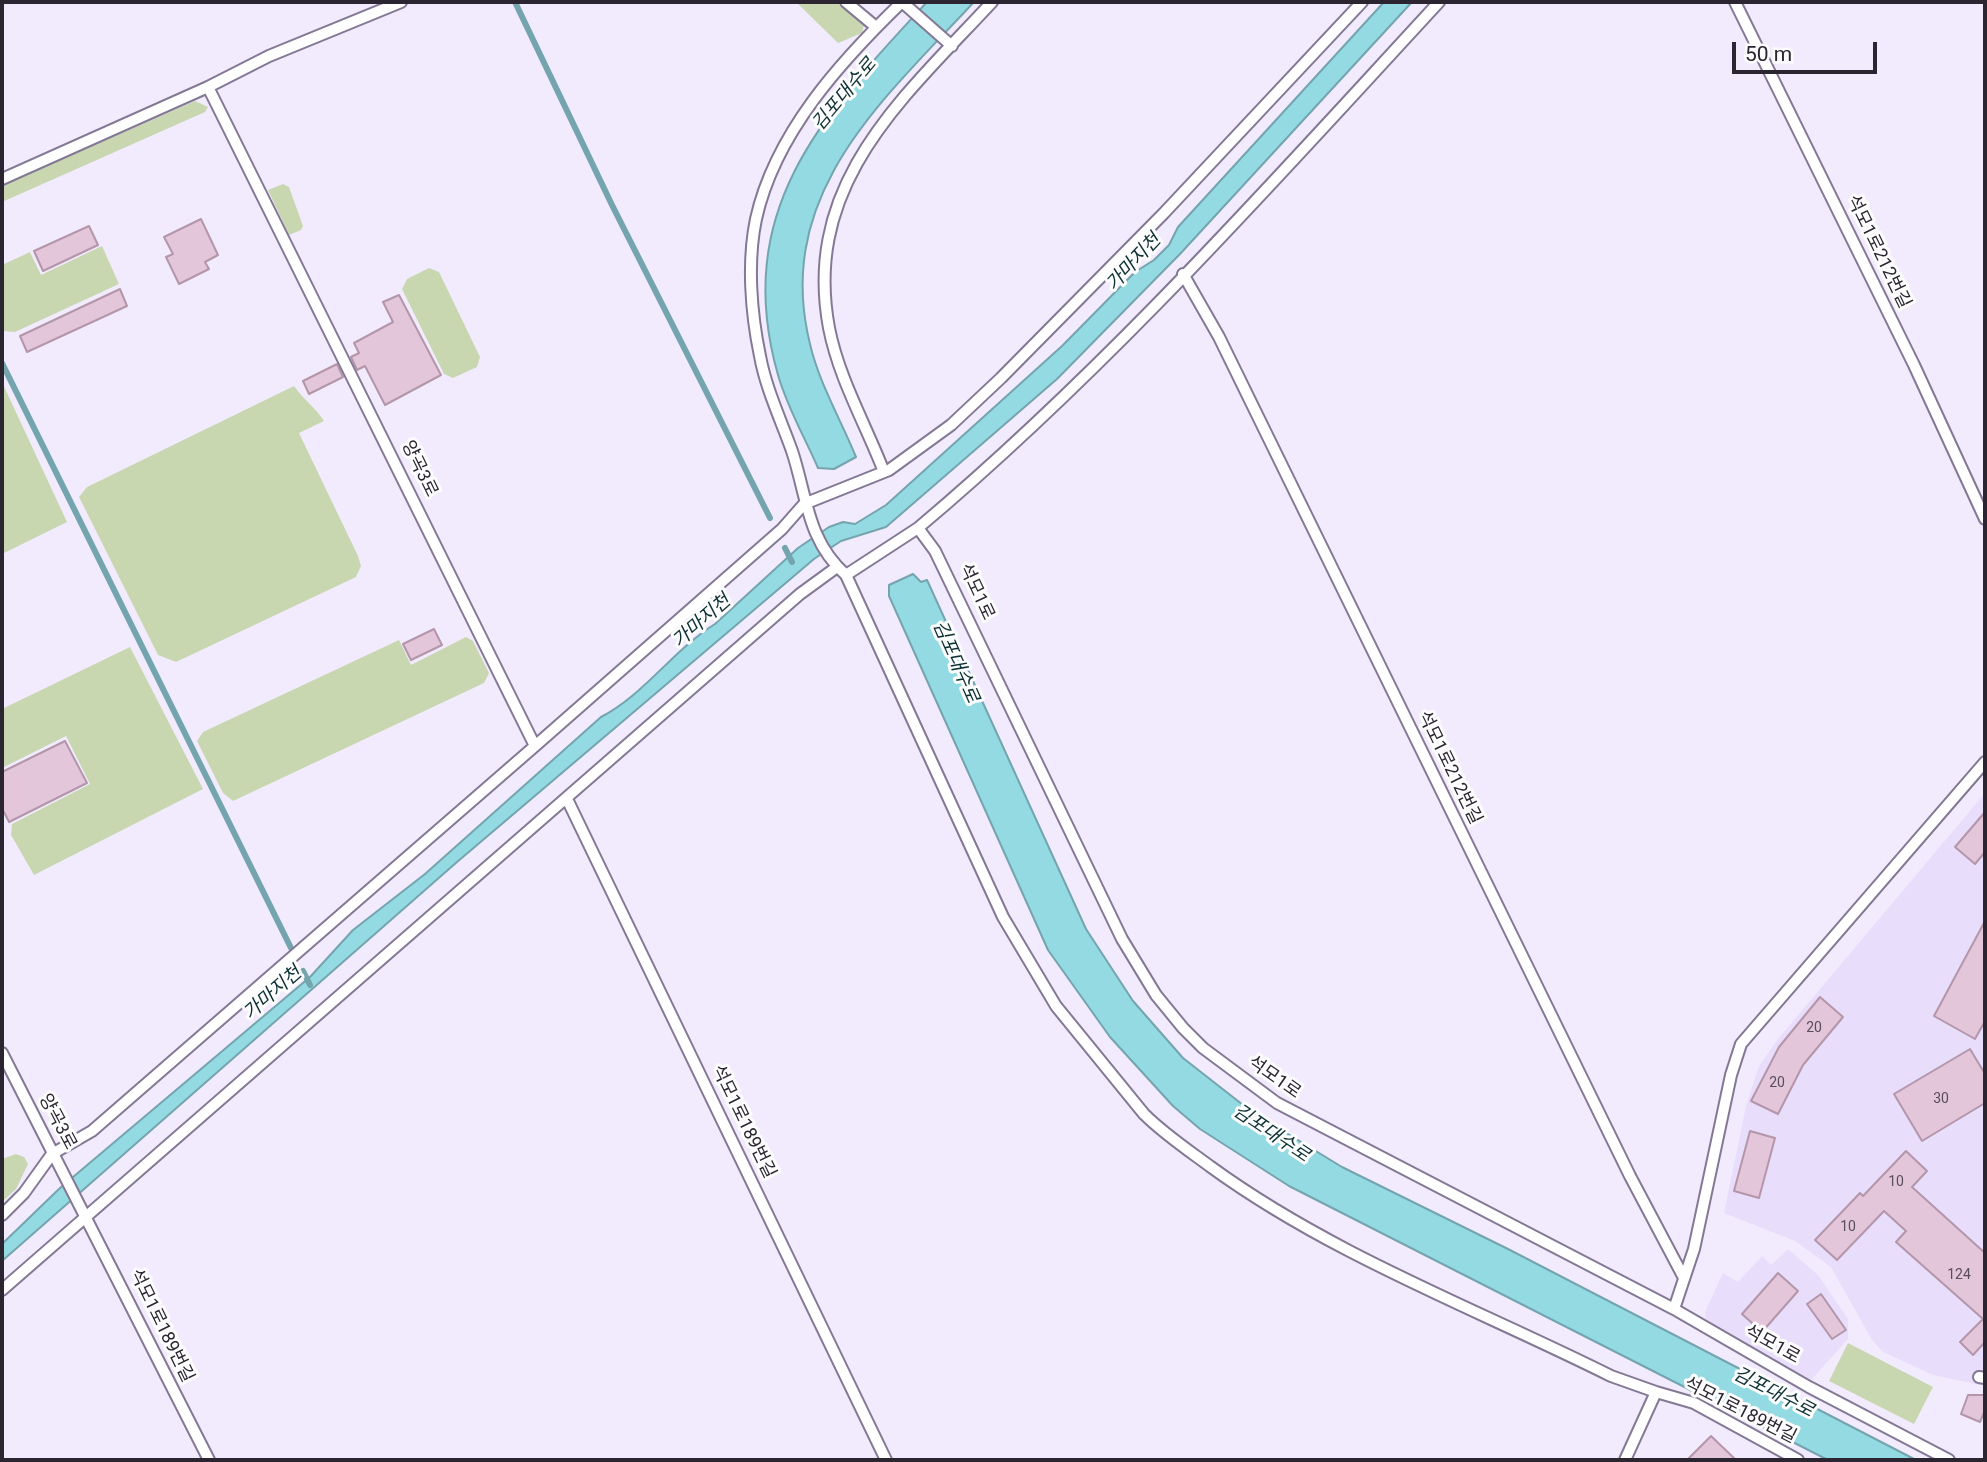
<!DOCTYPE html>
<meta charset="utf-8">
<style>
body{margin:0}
#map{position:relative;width:1987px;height:1462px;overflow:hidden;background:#f2ebfe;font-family:Roboto,sans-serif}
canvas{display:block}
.frame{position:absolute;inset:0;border:4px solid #2a2531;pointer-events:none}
.scale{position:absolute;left:1732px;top:42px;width:145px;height:32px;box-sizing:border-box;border:4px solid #2a2531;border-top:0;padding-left:9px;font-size:21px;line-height:24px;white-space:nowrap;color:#2a2531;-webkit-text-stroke:5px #fcfcfc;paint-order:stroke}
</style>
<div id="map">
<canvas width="1987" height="1462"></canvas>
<div class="frame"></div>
<div class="scale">50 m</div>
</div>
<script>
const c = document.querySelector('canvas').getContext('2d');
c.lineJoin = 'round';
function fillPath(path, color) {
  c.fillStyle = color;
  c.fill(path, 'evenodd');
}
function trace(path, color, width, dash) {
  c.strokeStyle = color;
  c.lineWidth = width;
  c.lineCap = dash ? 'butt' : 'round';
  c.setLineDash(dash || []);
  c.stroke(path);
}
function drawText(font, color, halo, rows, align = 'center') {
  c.font = font + ' Roboto,"Noto Sans KR",sans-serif';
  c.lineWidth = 6;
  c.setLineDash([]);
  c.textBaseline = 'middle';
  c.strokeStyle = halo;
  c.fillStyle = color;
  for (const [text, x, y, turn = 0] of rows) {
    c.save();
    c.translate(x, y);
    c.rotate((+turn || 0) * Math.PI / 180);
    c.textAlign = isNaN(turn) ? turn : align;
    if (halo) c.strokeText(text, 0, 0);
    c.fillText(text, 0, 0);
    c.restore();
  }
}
const built = new Path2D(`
 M1985 793V1386L1933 1375 1883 1352 1872 1340 1831 1267 1795 1241 1724 1213 1746 1106 1759 1066 1778 1039Z
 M1788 1249 1818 1275 1848 1319V1339L1811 1380 1783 1367 1706 1319 1705 1312 1723 1273 1738 1282 1762 1256 1771 1265Z`);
const green = new Path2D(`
 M796 2H836L864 25 862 33 838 43Z
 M195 101 208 107 205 112 2 202V186Z
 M283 184 289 187 303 226 301 230 289 235 268 190Z
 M102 246 119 284 15 332 2 331V265L30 252 41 275Z
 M429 268 439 272 480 357 477 367 453 378 444 374 402 289 407 279Z
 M2 382 67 522 2 554Z
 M294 386C304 400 315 407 324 421L299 433 358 556 361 566 356 577 176 662 158 655 79 497 87 487Z
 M466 637 473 641 489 673 484 683 233 801 223 793 197 741 203 732 399 640 411 665Z
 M130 647 203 789 34 875 11 835 12 824 90 784 66 736 2 768V709Z
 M16 1154 24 1157 28 1164 16 1189 2 1202V1159Z
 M1848 1343 1933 1387 1914 1424 1829 1381Z`);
const water = new Path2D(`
 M927 2H974C882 101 773 194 810 344 819 383 841 420 856 457L834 469 818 468C805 438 787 407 778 375 731 210 823 114 927 2Z
 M1384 2H1412L1180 254 1057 379 886 527 841 541 814 559 457 862 2 1261V1244L60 1188 310 977 353 930 425 874 601 717C645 694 673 650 715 624L798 548 829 527 843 522 855 524 886 505 1062 346 1135 272 1154 260 1169 245 1178 227Z
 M913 574 921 582 927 580 1086 929 1133 1001 1183 1058 1252 1112 1342 1167 1508 1249 1916 1460H1828L1289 1186 1200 1129 1173 1106 1110 1037 1048 950 889 596V585Z`);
const stream = new Path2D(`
 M515 2 612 205 770 518
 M2 363 291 948
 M785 548 792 562
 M303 971 310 985`);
const building = new Path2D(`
 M201 219 218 255 205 262 209 269 179 284 166 257 173 254 164 237Z
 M89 226 98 245 43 271 34 251Z
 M120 289 127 306 27 352 20 336Z
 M399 295 441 375 385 405 365 366 357 370 351 357 359 353 354 343 393 322 383 302Z
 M337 364 343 377 309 394 303 381Z
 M434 629 442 645 411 660 403 644Z
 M65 741 87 783 9 822 2 808V772Z
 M1985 812V852L1975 864 1955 847Z
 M1985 921V1021L1975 1039 1934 1016Z
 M1820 997 1843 1017 1803 1065 1778 1114 1751 1101 1779 1047Z
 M1970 1049 1985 1074V1103L1922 1141 1894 1094Z
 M1750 1131 1775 1138 1759 1198 1734 1191Z
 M1906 1151 1927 1171 1912 1187 1985 1253V1342L1973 1355 1960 1342 1983 1319 1896 1242 1906 1231 1884 1211 1837 1260 1815 1240 1860 1193 1863 1196Z
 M1778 1273 1798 1291 1762 1332 1742 1314Z
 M1821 1294 1846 1330 1832 1339 1807 1304Z
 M1968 1395H1985V1410L1980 1422 1961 1414Z
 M1711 1436 1736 1460H1687Z`);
const lane = new Path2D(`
 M846 2 876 27
 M902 2C841 61 775 133 756 219 747 262 751 313 760 356 766 389 781 420 792 451 807 496 807 541 846 575L918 528 935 551 1122 939 1156 995 1183 1028 1203 1048 1277 1103 1674 1309 1809 1387 1949 1460
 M902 2 952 46
 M1735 2 1914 365 1985 519
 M208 87 269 56 401 2
 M2 179 208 87 535 746 782 529 804 504 889 470 951 425 1001 378 1164 213 1362 2
 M1183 274 1219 337 1630 1176 1684 1278
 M884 472C866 425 839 379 829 328 802 183 903 98 992 2
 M918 528C1107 369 1272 183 1439 2
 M846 575 1003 917 1056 1006 1144 1114C1164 1134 1188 1150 1211 1167 1332 1255 1477 1309 1611 1376L1656 1392
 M567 799 886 1460
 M2 1053 209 1460
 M2 1215 24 1193 52 1154 92 1131 535 746
 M2 1290 800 594 837 567
 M1674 1309 1694 1249 1731 1075 1741 1044 1985 762
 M1979 1377 1985 1378
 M1625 1460 1656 1392 1694 1403 1798 1460`);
const numberNames = [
 ["20",1814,1028],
 ["20",1777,1083],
 ["30",1941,1099],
 ["10",1896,1182],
 ["10",1848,1227],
 ["124",1959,1275]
];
const streetNames = [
 ["석모1로212번길",1878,252,64],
 ["양곡3로",419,469,64],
 ["석모1로",976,592,65],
 ["석모1로212번길",1449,768,64],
 ["석모1로",1274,1078,35],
 ["양곡3로",57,1122,62],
 ["석모1로189번길",743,1122,64],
 ["석모1로189번길",161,1326,64],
 ["석모1로",1772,1345,29],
 ["석모1로189번길",1740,1411,27]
];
const waterNames = [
 ["김포대수로",845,95,-50],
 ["가마지천",1134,263,-47],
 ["가마지천",702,622,-41],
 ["김포대수로",955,662,66],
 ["가마지천",273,994,-41],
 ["김포대수로",1271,1134,34],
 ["김포대수로",1773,1393,27]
];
fillPath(built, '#e9ddfc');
fillPath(green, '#c9d7b1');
fillPath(water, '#94dae3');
trace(water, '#74a4ae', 2);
trace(stream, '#74a4ae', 6);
fillPath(building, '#e4c6da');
trace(building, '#b396aa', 2);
trace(lane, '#847995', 14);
trace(lane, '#fff', 10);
drawText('14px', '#584d5b', null, numberNames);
drawText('18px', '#2a2531', '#fcfcfc', streetNames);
drawText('italic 19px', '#0c3034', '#fcfcfc', waterNames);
</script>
